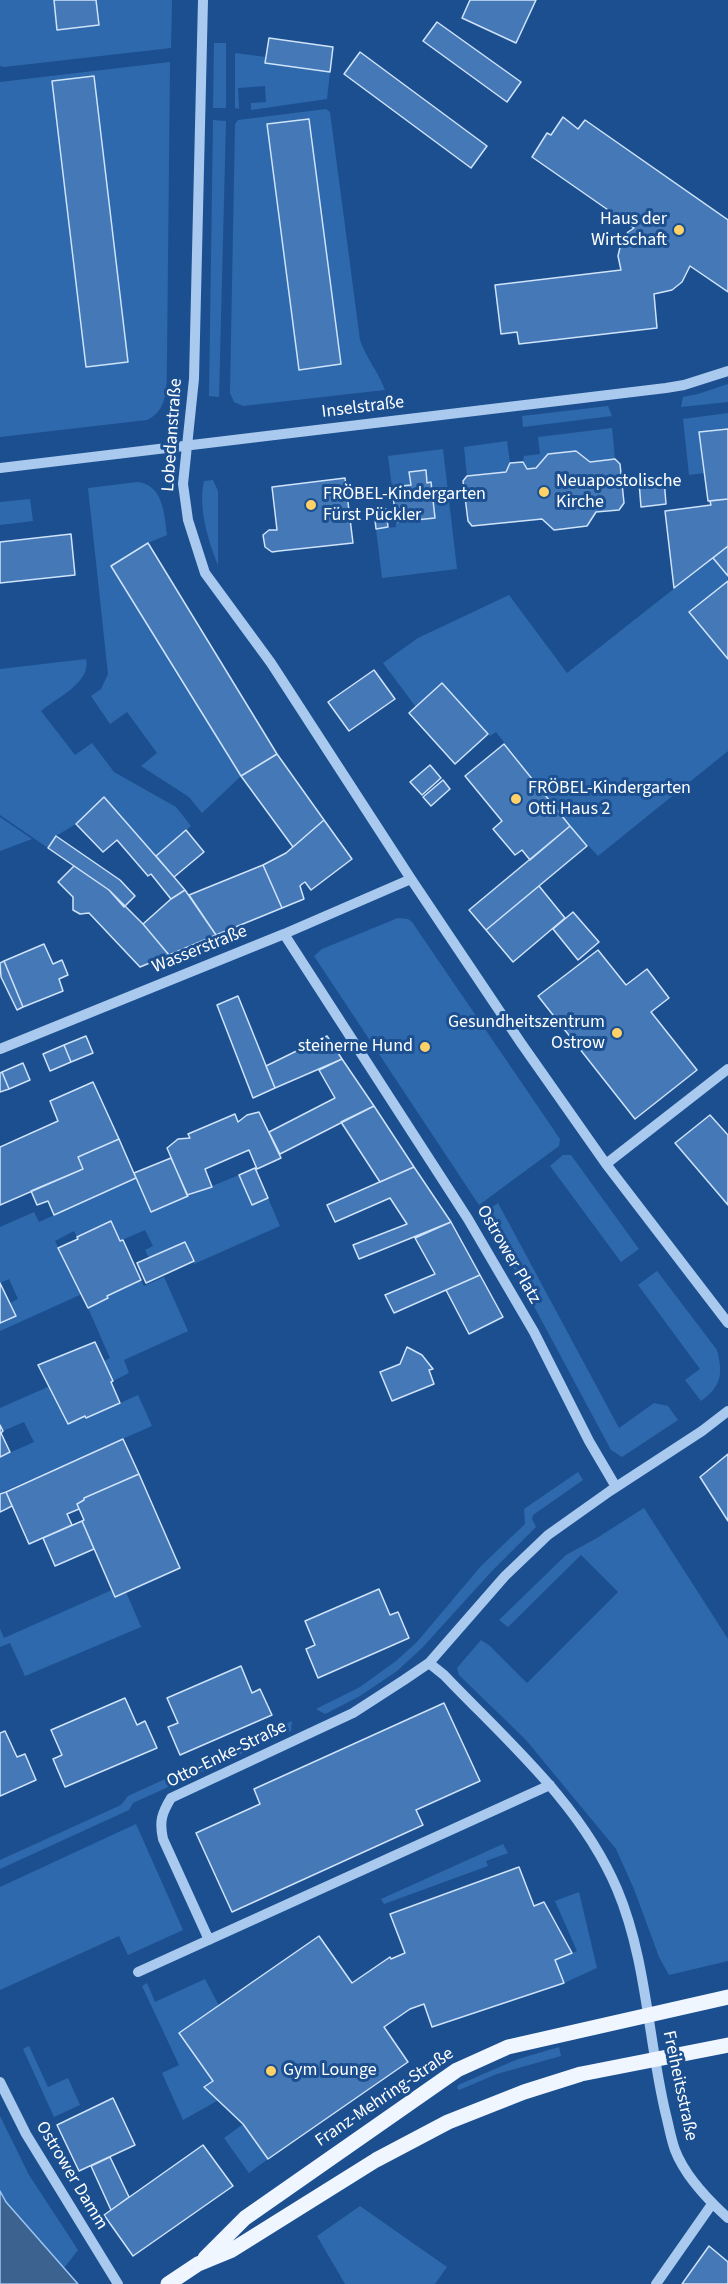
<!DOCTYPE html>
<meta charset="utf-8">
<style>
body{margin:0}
canvas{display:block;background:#1b4f8f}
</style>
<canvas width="728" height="2284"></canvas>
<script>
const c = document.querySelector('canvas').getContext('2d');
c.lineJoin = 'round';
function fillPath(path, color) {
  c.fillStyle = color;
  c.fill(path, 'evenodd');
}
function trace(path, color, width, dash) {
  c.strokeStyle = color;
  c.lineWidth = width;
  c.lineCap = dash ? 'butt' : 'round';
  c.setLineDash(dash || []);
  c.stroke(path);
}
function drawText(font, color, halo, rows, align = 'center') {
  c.font = font + ' "Source Sans 3",sans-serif';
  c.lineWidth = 6;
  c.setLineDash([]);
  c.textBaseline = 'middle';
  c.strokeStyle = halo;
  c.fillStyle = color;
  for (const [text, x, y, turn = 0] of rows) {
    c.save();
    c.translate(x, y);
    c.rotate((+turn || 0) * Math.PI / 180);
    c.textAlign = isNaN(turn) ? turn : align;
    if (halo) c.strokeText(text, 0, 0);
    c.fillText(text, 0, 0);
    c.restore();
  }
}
const green = new Path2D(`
 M0 0H172L171 48 4 67 0 66Z
 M214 43H226V108H213Z
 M235 53 266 57 330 72 327 99 251 110V103L266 102 265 86 238 88 239 109 235 108Z
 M170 62 167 357C166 380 171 409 147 420L0 437V82Z
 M326 109 330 112 360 340C366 358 378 371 385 390L243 406 234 402 230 393 235 124 238 120Z
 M213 120 226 121 219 397 209 396Z
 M728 384V402L681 407 683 397 698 394Z
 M608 406 612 416 523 427 522 416Z
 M728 413V429L699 432 704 473 689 475 683 419Z
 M612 428 615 459 590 462 576 451 549 454 536 468 527 469 523 462 524 456 540 454 538 437Z
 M507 441 510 463 506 472 467 476 464 447Z
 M443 449 457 569 382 578 376 529 396 527V522L435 517 431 483H427L426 470 409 472 411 485 392 487 388 456Z
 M213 480 218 491V565C208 540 198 508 204 481Z
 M138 482C164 486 164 514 167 535L148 543 112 566 241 776 202 813 189 797 141 766 157 753 127 712 110 724 91 696 101 689 108 674 88 488Z
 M30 499 33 521 0 525V502Z
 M713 558 728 576V581L690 612 728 659V751L598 856 570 826 496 732 490 736 488 734 443 684 416 707 383 663 418 638 509 595 567 673Z
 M86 659C92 682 55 699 41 711L75 755 92 743 114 772 176 807 191 826 156 856 104 797 76 824 56 836 48 848 0 815V669Z
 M0 817 32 839 0 851Z
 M398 918 408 919 412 922 560 1139 559 1146 479 1205 314 956 322 949Z
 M563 1155H571L639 1249 621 1262 550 1166Z
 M239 1175 251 1205 268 1198 280 1226 194 1264 185 1242 149 1258 145 1250 153 1246 145 1230 120 1241 111 1222 77 1237 74 1231 55 1241 82 1294 0 1331V1323L16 1316 10 1303 18 1299 9 1279 0 1283V1227L34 1212 39 1222 136 1178 188 1196Z
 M498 1203 619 1428 654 1403 668 1406 678 1420 622 1457 611 1450 484 1213Z
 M657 1271 717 1350C723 1374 722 1386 701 1401L685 1380 700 1369 638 1285Z
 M164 1277 188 1331 124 1360 129 1373 113 1381 104 1361 110 1358 88 1308 107 1299V1296L141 1280 144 1286Z
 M50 1386 68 1424 85 1416 87 1418 138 1395 152 1426 0 1493V1457L34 1442 24 1422 3 1431 0 1425V1408Z
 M578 1472 583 1480 533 1515 532 1519 536 1527 491 1572 422 1648 397 1671 360 1696 325 1714 316 1709 360 1687 396 1661 417 1642 481 1566 525 1524 524 1509Z
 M644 1508 728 1639V1961L669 1975 659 1957 634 1889 616 1849 526 1740 459 1675 457 1668 481 1640 490 1646 527 1683 618 1592 581 1555 508 1627 499 1620 566 1555 597 1538Z
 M112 1590 126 1592 141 1627 25 1676 10 1643 0 1647V1629L4 1638Z
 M292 1721 291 1731 133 1803 129 1810 0 1869V1860L121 1805 128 1796Z
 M136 1824 183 1930 128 1955 119 1936 0 1990V1887Z
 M503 1844 508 1853 486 1861 488 1866 384 1904 381 1899Z
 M579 1892 597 1968 564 1983 555 1960 577 1951 555 1901Z
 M205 1979 219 2006 179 2034 224 2097 183 2120 162 2073 179 2065 142 1986 147 1983 155 2002Z
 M29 2046 48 2087 68 2078 80 2105 54 2117 23 2049Z
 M559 2047 561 2056 497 2074 459 2090 457 2088 458 2085 518 2059Z
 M0 2116 29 2175 78 2250 64 2268 6 2202 0 2191Z
 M243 2124 268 2159 249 2173 224 2138Z
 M360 2206 447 2267 435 2284H345L317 2236Z`);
const water = new Path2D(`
 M0 2191 6 2202 78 2284H0Z`);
const building = new Path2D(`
 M54 0H96L99 25 57 30Z
 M470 0H536L516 43 462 18Z
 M437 22 521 82 507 102 423 41Z
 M269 38 333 47 330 72 265 63Z
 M360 52 487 146 471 168 344 74Z
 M94 76 128 362 86 367 52 81Z
 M563 117 578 129 585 120 728 220V292L690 266 682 282 672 290 654 294 657 328 519 344 517 332 501 334 495 285 621 270 618 256 621 243 628 232 634 228 532 157 547 133 551 135Z
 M309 119 341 364 299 370 267 124Z
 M728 429V499L708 501 699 432Z
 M576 451 590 462 615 459 620 464 624 503 619 510 596 512 587 526 554 530 542 519 472 526 468 521 463 481 467 476 506 472 510 463 523 462 527 469 536 468 548 454Z
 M426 470 427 483 431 482 435 518 396 522 392 487 411 485 409 472Z
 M345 478 353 543 279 551 272 552 265 547 263 535 269 530H277L272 487Z
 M664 479 666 504 641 507 639 482Z
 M728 499V546L674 588 665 511 711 505 710 501Z
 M386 509 388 527 376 529 374 510Z
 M71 534 75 575 0 583V542Z
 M148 543 277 754 241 776 111 566Z
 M728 546V576L713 558Z
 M728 581V659L689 612Z
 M374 670 395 699 349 731 328 702Z
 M442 683 488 734 455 764 409 713Z
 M504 744 570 826 530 860 522 850 515 855 493 829 502 821 465 776Z
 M277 754 324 820 293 847 241 776Z
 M430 765 441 778 422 795 410 782Z
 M443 780 450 789 431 806 423 797Z
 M104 797 174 877 185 890 171 899 151 874 148 876 117 840 103 852 76 824Z
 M324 820 352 859 311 890 305 882 302 884 300 886 304 899 282 908 263 865 286 853Z
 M570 826 587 846 486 930 469 910Z
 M186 830 204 852 174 877 156 856Z
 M56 836 120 880 135 896 124 907 109 890 48 848Z
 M263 865 282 908 216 935 189 895Z
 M74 866 109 890 143 924 169 955 140 967 89 913 80 914 73 910V897L58 882Z
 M539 886 565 918 513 962 486 930Z
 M185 890 216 935 169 955 143 924 171 899Z
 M573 912 599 942 578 960 553 929Z
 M44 944 53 964 62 960 68 975 59 979 63 991 23 1007 4 961Z
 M598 950 626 985 647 969 669 998 651 1012 697 1070 635 1119 538 996Z
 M4 961 23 1007 17 1010 1 977 0 963Z
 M238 996 275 1088 253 1098 217 1005Z
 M86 1036 93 1053 71 1062 64 1045Z
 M327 1036 342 1059 275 1088 266 1066Z
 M64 1045 71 1062 50 1071 43 1054Z
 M342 1059 374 1106 280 1154 269 1132 335 1098 319 1070Z
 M23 1063 30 1080 9 1089 2 1072Z
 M2 1072 9 1089 0 1092V1073Z
 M93 1082 119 1139 78 1157 83 1169 0 1205V1147L58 1121 50 1101Z
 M374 1106 414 1167 380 1182 341 1122Z
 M259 1112 281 1158 257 1169 249 1150 205 1169 212 1187 187 1195 167 1148 178 1139 190 1138 188 1134 235 1114 238 1122 247 1115Z
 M710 1115 728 1135V1205L675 1143Z
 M119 1139 136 1178 54 1215 48 1201 37 1205 31 1191 83 1169 78 1157Z
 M171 1158 188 1196 151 1212 134 1173Z
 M414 1167 451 1222 359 1259 353 1245 407 1224 390 1198 335 1222 327 1205Z
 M255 1168 268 1198 252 1205 239 1175Z
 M111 1221 120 1241 123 1240 141 1280 107 1296 108 1298 88 1308 58 1248 78 1239 77 1237Z
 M451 1222 480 1275 394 1313 385 1295 435 1274 415 1238Z
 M185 1242 194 1261 146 1283 137 1263Z
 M480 1275 503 1317 469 1334 446 1290Z
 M0 1283 16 1316 0 1323Z
 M95 1342 113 1381 111 1382 120 1403 86 1418 85 1416 68 1424 38 1365Z
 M407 1347 422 1355 433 1369 429 1370 434 1384 392 1401 380 1372 400 1364Z
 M0 1425 3 1431 1 1433 10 1452 0 1457Z
 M123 1439 139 1474 84 1498V1500L77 1504 79 1509 67 1514 72 1525 29 1544 6 1492Z
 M728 1454V1521L700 1477Z
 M139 1474 180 1568 115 1597 82 1521 84 1520 77 1504 84 1500V1498Z
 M6 1492 12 1506 0 1512V1494Z
 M82 1521 94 1549 55 1566 43 1538Z
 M379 1589 390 1615 398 1612 409 1638 318 1678 306 1649 315 1645 305 1621Z
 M241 1666 252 1693 260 1689 272 1715 180 1755 168 1727 178 1723 167 1698Z
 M125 1698 137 1725 145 1721 157 1748 65 1787 53 1759 62 1755 51 1730Z
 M444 1703 480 1781 416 1810 423 1825 232 1912 196 1833 260 1804 254 1789Z
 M5 1731 17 1757 25 1754 36 1780 0 1796V1733Z
 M519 1867 534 1906 544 1902 572 1953 555 1960 564 1983 432 2027 424 2004 410 2009 384 2027 408 2062 268 2159 243 2124 204 2087 213 2081 179 2033 319 1936 352 1983 390 1957 391 1959 405 1953 390 1914Z
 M113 2098 135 2145 79 2171 57 2125Z
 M203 2145 233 2186 133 2256 104 2215Z
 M110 2157 129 2197 111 2210 91 2166Z
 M709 2246 728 2262V2284H682Z`);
const minor = new Path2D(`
 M203 0 194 379 183 484 188 520 205 573 271 663 411 879 521 1043 606 1164 728 1323
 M0 468 666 388 684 385 728 371
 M284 934 468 1219 534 1332 589 1441 616 1487
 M0 1049 284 934 411 879
 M606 1164 728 1069
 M429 1663 444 1675C507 1741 581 1804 617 1889 647 1960 648 2041 666 2115 669 2127 671 2139 675 2150 685 2176 708 2200 728 2218
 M209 1940 163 1839C159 1821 162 1813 171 1798L353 1713 404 1680 429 1663 505 1576 548 1535 610 1491 702 1431 728 1411
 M138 1972 550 1785
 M0 2082 26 2134 118 2284
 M656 2284 712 2204`);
const major = new Path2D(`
 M205 2258 245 2218 457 2070 508 2047 728 1997
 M168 2284 198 2264 232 2250 376 2160 448 2122 524 2092 581 2074 728 2045`);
const markers = [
 [679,230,6,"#ffd166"],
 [544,492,6,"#ffd166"],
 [311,505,6,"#ffd166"],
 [516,799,6,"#ffd166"],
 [617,1033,6,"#ffd166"],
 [425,1047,6,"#ffd166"],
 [271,2071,6,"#ffd166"]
];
const poiNames = [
 ["Haus der",667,220,"right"],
 ["Wirtschaft",667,241,"right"],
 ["Neuapostolische",556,482],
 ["Kirche",556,503],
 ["FRÖBEL-Kindergarten",323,495],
 ["Fürst Pückler",323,516],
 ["FRÖBEL-Kindergarten",528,789],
 ["Otti Haus 2",528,810],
 ["Gesundheitszentrum",605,1023,"right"],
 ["Ostrow",605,1044,"right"],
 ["steinerne Hund",413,1047,"right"],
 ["Gym Lounge",283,2071]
];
const streetNames = [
 ["Inselstraße",363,408,-7],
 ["Lobedanstraße",173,435,-86],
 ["Wasserstraße",200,950,-22],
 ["Ostrower Platz",508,1255,60],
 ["Otto-Enke-Straße",227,1755,-26],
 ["Freiheitsstraße",679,2086,78],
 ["Franz-Mehring-Straße",385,2098,-34],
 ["Ostrower Damm",71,2176,59]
];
fillPath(green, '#2e69ad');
fillPath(water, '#3c6290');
trace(water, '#9cc4f0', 1.5);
fillPath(building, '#4478b7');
trace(building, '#cfe3fa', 1.5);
trace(minor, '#a9c9ee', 10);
trace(major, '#f0f6ff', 15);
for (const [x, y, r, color] of markers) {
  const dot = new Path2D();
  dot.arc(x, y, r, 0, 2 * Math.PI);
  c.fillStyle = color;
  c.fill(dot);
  trace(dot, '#1b4f8f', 2);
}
drawText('18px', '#fff', '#1b4f8f', poiNames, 'left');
drawText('18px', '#fff', '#1b4f8f', streetNames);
</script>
